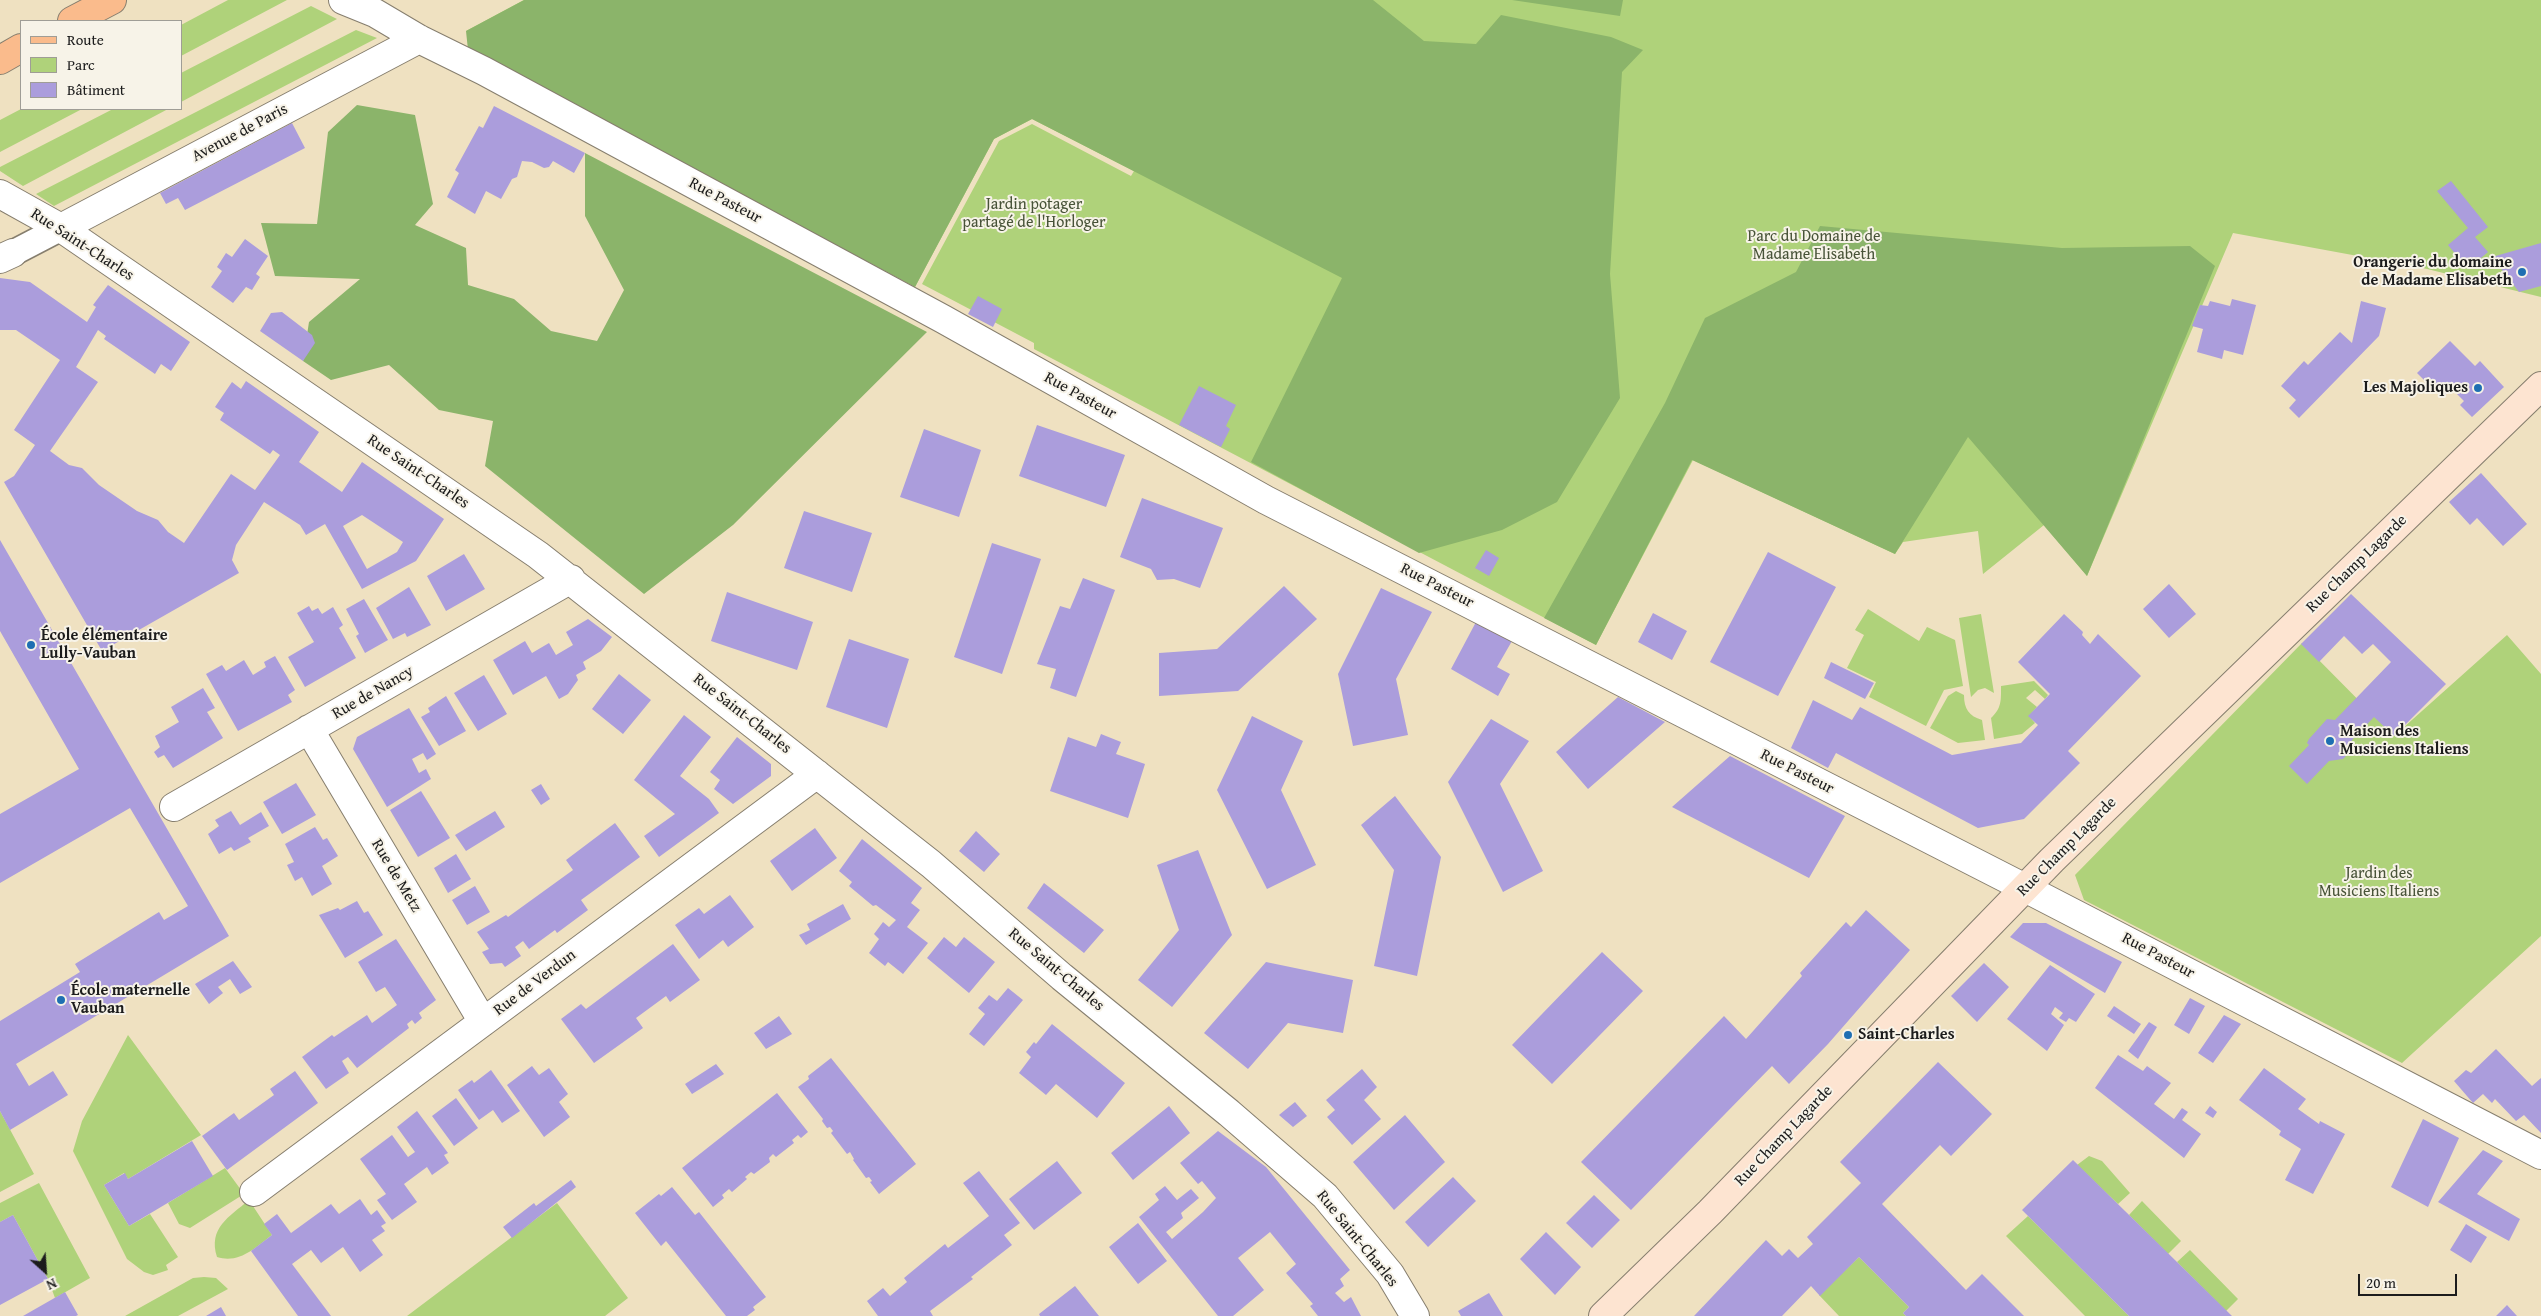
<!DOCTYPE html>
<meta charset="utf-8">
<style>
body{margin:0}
#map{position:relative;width:2541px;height:1316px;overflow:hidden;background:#efe1c1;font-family:"Gentium Book Plus",serif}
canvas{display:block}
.legend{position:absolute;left:20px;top:20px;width:162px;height:90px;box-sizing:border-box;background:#f7f3e8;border:1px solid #9f9d96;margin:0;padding:6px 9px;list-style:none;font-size:15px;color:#1c1c1c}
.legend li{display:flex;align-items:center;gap:10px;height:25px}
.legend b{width:25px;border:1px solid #9f9d96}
.north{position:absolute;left:20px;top:1246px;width:50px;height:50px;-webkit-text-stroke:4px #f7f3e8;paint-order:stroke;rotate:154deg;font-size:14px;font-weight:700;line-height:20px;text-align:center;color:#1c1c1c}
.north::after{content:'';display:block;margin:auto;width:18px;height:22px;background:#1c1c1c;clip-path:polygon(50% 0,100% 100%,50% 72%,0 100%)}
.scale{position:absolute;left:2358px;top:1274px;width:99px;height:22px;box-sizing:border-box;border:2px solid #1c1c1c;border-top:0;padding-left:6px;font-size:15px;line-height:18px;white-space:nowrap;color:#1c1c1c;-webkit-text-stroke:4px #f7f3e8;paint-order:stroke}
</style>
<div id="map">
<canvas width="2541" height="1316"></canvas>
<ul class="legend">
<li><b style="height:6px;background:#fabb8c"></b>Route</li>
<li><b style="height:14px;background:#afd27a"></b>Parc</li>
<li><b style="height:14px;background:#ab9ddc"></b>Bâtiment</li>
</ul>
<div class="north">N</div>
<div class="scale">20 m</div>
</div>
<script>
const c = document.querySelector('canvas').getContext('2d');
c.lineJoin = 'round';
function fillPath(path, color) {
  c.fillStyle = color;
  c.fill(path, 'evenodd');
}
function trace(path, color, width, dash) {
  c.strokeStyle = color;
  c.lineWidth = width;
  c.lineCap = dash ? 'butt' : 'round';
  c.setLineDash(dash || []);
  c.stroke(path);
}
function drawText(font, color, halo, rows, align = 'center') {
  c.font = font + ' "Gentium Book Plus",serif';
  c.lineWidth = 4;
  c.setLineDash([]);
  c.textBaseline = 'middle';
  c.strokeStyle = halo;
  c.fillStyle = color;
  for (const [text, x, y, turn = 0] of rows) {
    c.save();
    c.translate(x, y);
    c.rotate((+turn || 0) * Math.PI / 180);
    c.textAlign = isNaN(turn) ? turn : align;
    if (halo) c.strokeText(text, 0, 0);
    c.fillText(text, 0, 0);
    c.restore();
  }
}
const green = new Path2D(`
 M228 0H287L181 56V25Z
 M524 0H2541V297L2423 268 2233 233 2087 576 2044 525 1983 574 1978 531 1903 542 1895 554 1693 460 1596 645 1034 349V343L922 284 999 141 1032 124 1131 176 1134 171 1032 119 994 139 915 287 466 31Z
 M311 6 337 19 181 102V73Z
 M356 30 377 38 54 206 36 194Z
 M21 109H82L0 152V120Z
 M113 109H168L23 186 0 171V167Z
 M1868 609 1919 641 1927 627 1955 640 1963 686 1944 690 1926 726 1869 697 1876 682 1847 668 1864 635 1855 630Z
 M1981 614 1994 693 1985 688 1978 690 1971 697 1959 618Z
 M2507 635 2541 674V936L2402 1063 2084 900 2075 875 2302 643 2394 736Z
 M2034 681 2048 695 2045 699 2035 690 2026 698 2037 707 2029 716 2035 723 2022 734 1994 739 1991 718C2002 708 2001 700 2001 686Z
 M1956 691 1964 695C1964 709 1969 716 1982 720L1985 740 1958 743 1930 728 1948 696Z
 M128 1035 201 1135 128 1179 124 1173 104 1185 129 1226 150 1214 178 1257 166 1265 168 1270 153 1275 144 1272 127 1259 73 1151 82 1121Z
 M0 1111 34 1174 0 1192Z
 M2089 1156 2102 1161 2130 1193 2118 1204 2077 1165Z
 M225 1168 244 1194 190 1228 179 1224 168 1203Z
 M39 1183 90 1278 55 1298 48 1279 13 1215 0 1222V1203Z
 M249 1200 272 1235C255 1248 239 1264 217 1257 208 1228 229 1217 249 1200Z
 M2142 1201 2181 1241 2168 1254 2129 1215Z
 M557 1203 628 1298 605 1316H407Z
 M2028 1216 2129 1316H2085L2006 1236Z
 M2190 1250 2238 1299 2226 1311 2177 1262Z
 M1859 1257 1909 1307 1903 1313 1906 1316H1839L1819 1295Z
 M204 1277 216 1278 228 1289 178 1316H125L193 1278Z`);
const forest = new Path2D(`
 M524 0H1373L1424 41 1476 44 1501 15 1611 37 1643 50 1622 72 1610 274 1620 398 1557 502 1502 530 1419 553 1251 462 1342 278 1032 119 994 139 915 287 468 50 466 31Z
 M1512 0H1623L1620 16Z
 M357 105 415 115 433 204 415 225 466 248 468 285 514 299 551 331 597 341 624 290 585 216V153L927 332 733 525 644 594 485 466 493 421 439 410 389 365 331 380 303 361 309 322 360 279 275 276 261 223 317 224 328 132Z
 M1820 226 2062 248 2190 246 2215 266 2087 576 1968 437 1895 554 1692 460 1596 645 1544 618 1665 403 1705 318 1796 272Z`);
const building = new Path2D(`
 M494 106 585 153 574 173 553 161 549 167 544 168 532 162 522 161 517 177 512 179 501 199 486 191 475 214 447 197 459 173 455 170 479 126 483 128Z
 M292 123 305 148 185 210 178 198 166 204 160 193Z
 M2451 181 2488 227 2475 237 2488 252 2468 269 2448 245 2468 228 2437 191Z
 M245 239 268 256 256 274 260 277 252 290 246 287 233 303 211 287 222 271 217 267 226 253 232 257Z
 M2541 243V286L2519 292 2492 257Z
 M0 278 30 282 87 322 96 307 93 305 108 285 190 342 171 371 161 364 155 374 104 339 106 336 98 330 76 367 98 382 50 451 69 465 82 468 99 485 137 511 158 520 168 532 184 543 231 474 255 490 280 455 273 450 270 454 220 420 224 413 215 407 232 382 241 389 246 381 319 432 299 462 342 492 362 462 444 519 416 561 362 589 325 524 306 535 300 525 264 502 236 545 232 560 239 573 102 651 4 482 14 476 35 445 14 430 60 360 16 330H0ZM362 515 403 542 397 552 367 569 343 526Z
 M978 296 1002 309 993 327 968 314Z
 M2232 299 2256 305 2243 355 2224 350 2222 359 2197 352 2203 329 2192 326 2200 305 2208 306 2210 301 2230 306Z
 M2361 301 2386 308 2379 336 2299 418 2289 408 2296 400 2281 386 2304 361 2308 365 2340 332 2352 343Z
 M282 312 312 335 315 343 303 361 260 331 271 313Z
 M2450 341 2475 366 2480 361 2504 387 2472 417 2460 405 2464 401 2452 389 2442 398 2417 373Z
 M1199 386 1236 405 1226 426 1230 429 1221 447 1179 425Z
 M1037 425 1125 455 1106 507 1019 476Z
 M924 429 981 450 959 517 900 497Z
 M2481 473 2527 524 2503 546 2477 518 2470 525 2449 502Z
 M1142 498 1223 528 1200 588 1174 579 1157 580 1151 569 1120 557Z
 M804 511 872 533 852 592 784 568Z
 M0 540 229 936 16 1064 29 1086 53 1071 68 1095 10 1130 0 1111V1021L80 972 75 964 159 912 164 920 188 906 130 808 0 883V814L79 769 0 631Z
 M992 543 1041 559 1002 674 954 657Z
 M1486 550 1499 558 1489 576 1475 568Z
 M1768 552 1836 587 1778 696 1710 662Z
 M464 554 485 589 446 611 427 576Z
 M1083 578 1115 590 1076 697 1050 688 1056 669 1037 664 1060 606 1070 609Z
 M2169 584 2196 614 2169 638 2143 609Z
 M1284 586 1317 619 1238 691 1159 696V653L1217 649Z
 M409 587 431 625 407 637 405 633 393 639 376 608Z
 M1381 588 1432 612 1396 679 1408 735 1353 746 1338 674Z
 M727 592 813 622 797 670 711 641Z
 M2351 594 2446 684 2394 736 2374 717 2352 740 2347 755 2343 759 2329 761 2307 784 2289 766 2309 745 2307 743 2309 739 2327 719 2335 720 2391 662 2373 644 2362 654 2344 636 2319 662 2301 644Z
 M364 599 388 640 365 653 356 636 359 634 346 609Z
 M309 606 312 611 318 608 322 614 333 607 343 625 339 628 356 658 305 687 288 657 314 642 297 613Z
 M1653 613 1687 631 1672 660 1638 642Z
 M2064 614 2083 632 2082 635 2090 644 2098 634 2141 676 2068 751 2080 763 2024 819 1978 828 1836 753 1828 768 1791 748 1813 700 1852 720 1860 707 1952 755 2021 743 2038 725 2028 716 2050 694 2018 662Z
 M588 619 612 637 601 651 583 662 586 669 576 675 578 680 568 694 559 699 546 676 513 695 493 660 525 641 532 653 549 643 556 655 573 645 566 632Z
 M1476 622 1512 641 1497 667 1510 674 1498 696 1451 669Z
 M849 639 909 659 887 728 826 707Z
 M275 656 295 690 288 695 292 702 238 731 206 674 222 665 226 671 244 660 253 675 266 667 264 662Z
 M1831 662 1874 683 1865 699 1824 678Z
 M619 674 651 700 623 734 592 709Z
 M484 675 507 714 478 731 454 693Z
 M203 688 215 708 207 712 223 738 173 768 164 755 158 758 154 752 160 747 155 736 179 722 171 707Z
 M446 696 466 731 439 746 421 717 430 712 428 708Z
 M1618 697 1665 722 1588 789 1556 752Z
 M409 708 436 754 427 760 423 753 412 759 419 773 426 769 431 779 387 807 353 749 357 737Z
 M684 715 711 737 680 776 709 799 719 813 659 857 644 836 675 814 634 780Z
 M1252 716 1303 741 1281 790 1316 865 1267 889 1217 790Z
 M1491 719 1529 741 1500 784 1543 871 1503 892 1448 782Z
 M1101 734 1121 742 1116 754 1145 764 1128 818 1050 791 1068 737 1096 747Z
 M737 737 771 764V776L733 804 714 789 720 780 710 772Z
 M1730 756 1845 816 1809 878 1672 807Z
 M296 783 316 815 282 834 263 802Z
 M541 784 550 799 541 805 531 790Z
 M421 791 450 838 418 857 390 810Z
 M1395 796 1441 857 1417 976 1374 966 1394 870 1361 825Z
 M231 811 240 825 261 812 269 826 248 838 251 842 234 851 231 847 219 854 208 834 219 826 215 820Z
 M495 811 505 827 466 851 455 835Z
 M615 823 640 857 581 900 588 910 557 933 555 930 529 949 523 941 515 947 521 956 505 967 502 963 490 964 482 952 489 949 477 932 506 915 508 917 573 870 566 860Z
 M315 827 323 840 327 838 338 856 322 866 332 884 312 896 302 877 295 881 287 865 294 862 285 844Z
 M815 828 837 858 792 891 770 861Z
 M976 831 1000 854 984 872 959 851Z
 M862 839 922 888 911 903 920 910 907 927 928 943 903 974 888 962 885 966 869 953 879 939 874 934 883 922 889 927 896 920 876 905 873 906 849 886 852 882 839 871Z
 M1198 850 1232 935 1172 1007 1138 980 1179 930 1157 865Z
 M456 854 471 879 448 893 434 868Z
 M1044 883 1104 930 1084 953 1027 908Z
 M475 886 490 912 467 925 452 900Z
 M730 895 754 927 728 947 723 940 699 959 675 925 699 908 704 914Z
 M357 901 364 913 368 911 383 935 345 958 319 915 338 908 340 910Z
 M843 904 851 919 806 945 799 935 810 930 807 924Z
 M1866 910 1910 950 1828 1044 1789 1084 1772 1066 1631 1210 1581 1162 1724 1016 1746 1039 1802 976 1800 973 1846 922 1851 927Z
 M2023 923H2046L2122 962 2105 993 2010 937Z
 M944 937 956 947 964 937 995 962 969 993 927 958Z
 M396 939 436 1000 419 1013 422 1018 415 1024 412 1020 407 1024 409 1028 357 1068 348 1057 342 1061 349 1073 326 1089 302 1057 332 1035 334 1037 367 1015 372 1023 397 1005 385 987 376 992 358 962Z
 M673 944 700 980 670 1002 666 996 636 1018 643 1028 594 1063 561 1019 581 1004 586 1009Z
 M1602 952 1643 991 1552 1084 1512 1045Z
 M233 961 252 987 240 994 230 979 218 987 223 993 209 1004 195 984Z
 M1266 962 1353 980 1343 1033 1288 1023 1248 1069 1204 1033Z
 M1984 963 2009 987 1977 1022 1951 996Z
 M2050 965 2095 994 2076 1022 2069 1018 2066 1022 2059 1018 2063 1013 2055 1007 2051 1014 2064 1025 2047 1051 2007 1019Z
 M1008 988 1023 1000 984 1046 969 1034 985 1014 978 1008 989 995 997 1001Z
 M2190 998 2205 1006 2189 1034 2174 1025Z
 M2114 1006 2141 1024 2134 1034 2107 1016Z
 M2224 1015 2241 1024 2213 1063 2198 1053Z
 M779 1016 792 1034 766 1049 754 1033Z
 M2149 1022 2157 1027 2138 1059 2128 1051Z
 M1052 1024 1125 1083 1097 1118 1056 1084 1046 1095 1019 1073 1031 1057 1026 1052 1034 1042 1036 1044Z
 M2496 1049 2532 1086 2541 1078V1133L2524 1115 2516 1121 2495 1099 2492 1103 2483 1094 2473 1103 2454 1081 2466 1070 2471 1073Z
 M2118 1055 2143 1071 2147 1066 2171 1083 2154 1104 2174 1119 2182 1108 2188 1112 2182 1120 2201 1134 2184 1158 2095 1088Z
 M831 1058 916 1164 879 1194 870 1182 872 1181 869 1177 866 1178 853 1160 854 1159 850 1152 847 1154 831 1133 833 1131 830 1127 827 1128 822 1121 823 1119 798 1087 809 1079 808 1076Z
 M1938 1062 1992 1114 1951 1156 1940 1145 1882 1204 1966 1290 1982 1274 2024 1316H1906L1903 1313 1909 1307 1859 1257 1820 1296 1811 1286 1782 1316H1694L1766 1240 1782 1256 1789 1249 1798 1258 1813 1244 1807 1237 1861 1183 1840 1162Z
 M716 1064 724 1074 692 1094 685 1084Z
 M532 1066 539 1075 549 1068 568 1094 559 1102 570 1117 544 1137 507 1085Z
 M2264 1068 2306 1099 2298 1109 2319 1124 2320 1121 2345 1134 2313 1194 2285 1180 2301 1149 2279 1135 2281 1131 2239 1100Z
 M1362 1069 1377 1087 1364 1100 1381 1119 1352 1145 1327 1117 1335 1110 1326 1100Z
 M491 1070 520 1111 502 1123 493 1110 479 1120 458 1090 472 1080 474 1083Z
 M295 1071 318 1103 227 1170 202 1136 234 1113 239 1120 274 1095 270 1089Z
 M777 1093 808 1132 801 1138 798 1135 792 1140 794 1143 776 1157 773 1154 769 1158 770 1162 754 1174 751 1172 745 1177 747 1179 732 1192 729 1189 722 1195 724 1198 713 1207 682 1168Z
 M456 1098 478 1128 454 1146 432 1116Z
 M1295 1102 1307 1116 1293 1127 1279 1115Z
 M1169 1106 1190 1133 1133 1180 1111 1153Z
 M2210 1106 2217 1112 2213 1118 2205 1113Z
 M417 1111 448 1153 444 1155 449 1163 432 1175 427 1167 404 1184 417 1202 392 1220 377 1200 386 1194 360 1159 392 1135 408 1157 415 1152 397 1127Z
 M1405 1115 1445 1162 1394 1210 1353 1162Z
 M2423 1119 2459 1138 2428 1207 2391 1187Z
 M1218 1131 1266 1167 1350 1270 1340 1279 1344 1286 1335 1293 1344 1302 1351 1297 1361 1316H1318L1310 1306 1313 1304 1286 1273 1296 1264 1270 1232 1238 1258 1264 1290 1233 1316H1218L1139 1217 1159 1200 1155 1194 1165 1186 1177 1200 1191 1189 1199 1198 1181 1213 1183 1218 1166 1232 1172 1239 1203 1212 1216 1198 1202 1181 1198 1184 1180 1163Z
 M192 1141 213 1176 129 1226 104 1185 125 1173 128 1179Z
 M2483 1150 2503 1161 2477 1194 2520 1219 2509 1241 2438 1202Z
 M2073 1160 2177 1262 2232 1316H2129L2022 1210Z
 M1057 1161 1082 1193 1034 1230 1009 1199Z
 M979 1171 1020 1223 1004 1235 1012 1245 971 1277 973 1279 930 1311 933 1316H878L867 1301 883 1288 890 1296 907 1282 904 1278 945 1244 948 1248 989 1216 963 1183Z
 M1453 1177 1476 1201 1428 1247 1405 1222Z
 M571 1180 576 1187 512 1238 503 1227 534 1203 536 1206Z
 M672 1187 695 1215 699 1212 766 1297 753 1307 755 1310 747 1316H726L666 1241 661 1246 635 1213 659 1194 661 1196Z
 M1594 1195 1620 1220 1592 1248 1566 1223Z
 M360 1199 371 1215 377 1210 386 1223 381 1226 385 1231 372 1240 383 1255 360 1272 343 1247 321 1263 311 1250 292 1264 331 1316H298L251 1251 272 1235 264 1224 277 1214 291 1233 331 1204 339 1214Z
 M13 1215 48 1279 0 1305V1222Z
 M1138 1223 1167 1261 1138 1284 1109 1247Z
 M2466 1224 2487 1237 2471 1263 2450 1250Z
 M1546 1232 1581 1267 1555 1295 1520 1259Z
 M1075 1286 1099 1316H1040L1039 1314Z
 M65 1292 78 1315 76 1316H23Z
 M1489 1293 1503 1316H1461L1458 1311Z
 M2507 1305 2517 1316H2496Z
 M221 1307 226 1316H206Z`);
const pedestrian = new Path2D(`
 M13 253 61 228`);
const minor = new Path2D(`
 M343 0 375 13 419 39 484 71 943 319 1266 500 2025 888 2541 1155
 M0 194 61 228 538 555 931 864 1062 977 1229 1113 1325 1196 1390 1274 1415 1316
 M61 228 419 39
 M0 259 13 253
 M309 729 483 1022
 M174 807 571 579
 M254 1192 817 774`);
const secondary = new Path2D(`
 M1603 1316 1710 1212 2052 860 2541 386`);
const primary = new Path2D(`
 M72 21 112 0
 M0 60 21 48`);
const markers = [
 [2522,272,5,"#1f6fb2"],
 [2478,388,5,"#1f6fb2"],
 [31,645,5,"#1f6fb2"],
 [2330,741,5,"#1f6fb2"],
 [61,1000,5,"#1f6fb2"],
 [1848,1035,5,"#1f6fb2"]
];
const streetNames = [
 ["Avenue de Paris",240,133,-28],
 ["Rue Pasteur",725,201,28],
 ["Rue Saint-Charles",82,245,33],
 ["Rue Pasteur",1080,396,29],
 ["Rue Saint-Charles",418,472,34],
 ["Rue Champ Lagarde",2357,564,-44],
 ["Rue Pasteur",1437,586,27],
 ["Rue de Nancy",373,693,-30],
 ["Rue Saint-Charles",742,714,38],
 ["Rue Pasteur",1797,772,27],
 ["Rue Champ Lagarde",2067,847,-45],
 ["Rue de Metz",396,876,59],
 ["Rue Pasteur",2158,956,28],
 ["Rue Saint-Charles",1056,970,40],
 ["Rue de Verdun",535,983,-37],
 ["Rue Champ Lagarde",1784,1136,-46],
 ["Rue Saint-Charles",1357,1239,51]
];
const parkNames = [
 ["Jardin potager",1034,205],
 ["partagé de l'Horloger",1034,223],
 ["Parc du Domaine de",1814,237],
 ["Madame Elisabeth",1814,255],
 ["Jardin des",2379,874],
 ["Musiciens Italiens",2379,892]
];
const poiNames = [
 ["Orangerie du domaine",2512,263,"right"],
 ["de Madame Elisabeth",2512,281,"right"],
 ["Les Majoliques",2468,388,"right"],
 ["École élémentaire",41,636],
 ["Lully-Vauban",41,654],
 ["Maison des",2340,732],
 ["Musiciens Italiens",2340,750],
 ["École maternelle",71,991],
 ["Vauban",71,1009],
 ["Saint-Charles",1858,1035]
];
fillPath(green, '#afd27a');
fillPath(forest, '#8bb46a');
fillPath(building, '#ab9ddc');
trace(pedestrian, '#867e6e', 28);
trace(minor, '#867e6e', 30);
trace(secondary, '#867e6e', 30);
trace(primary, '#867e6e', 30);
trace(pedestrian, '#fff', 25);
trace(minor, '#fff', 28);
trace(secondary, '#fde4d1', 28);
trace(primary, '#fabb8c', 28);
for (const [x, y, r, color] of markers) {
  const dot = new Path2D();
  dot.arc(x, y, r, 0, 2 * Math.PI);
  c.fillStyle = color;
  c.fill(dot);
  trace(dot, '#f7f3e8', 2);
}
drawText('16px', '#1c1c1c', '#f7f3e8', streetNames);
drawText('16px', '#485338', '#f7f3e8', parkNames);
drawText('bold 16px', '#1c1c1c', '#f7f3e8', poiNames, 'left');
</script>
